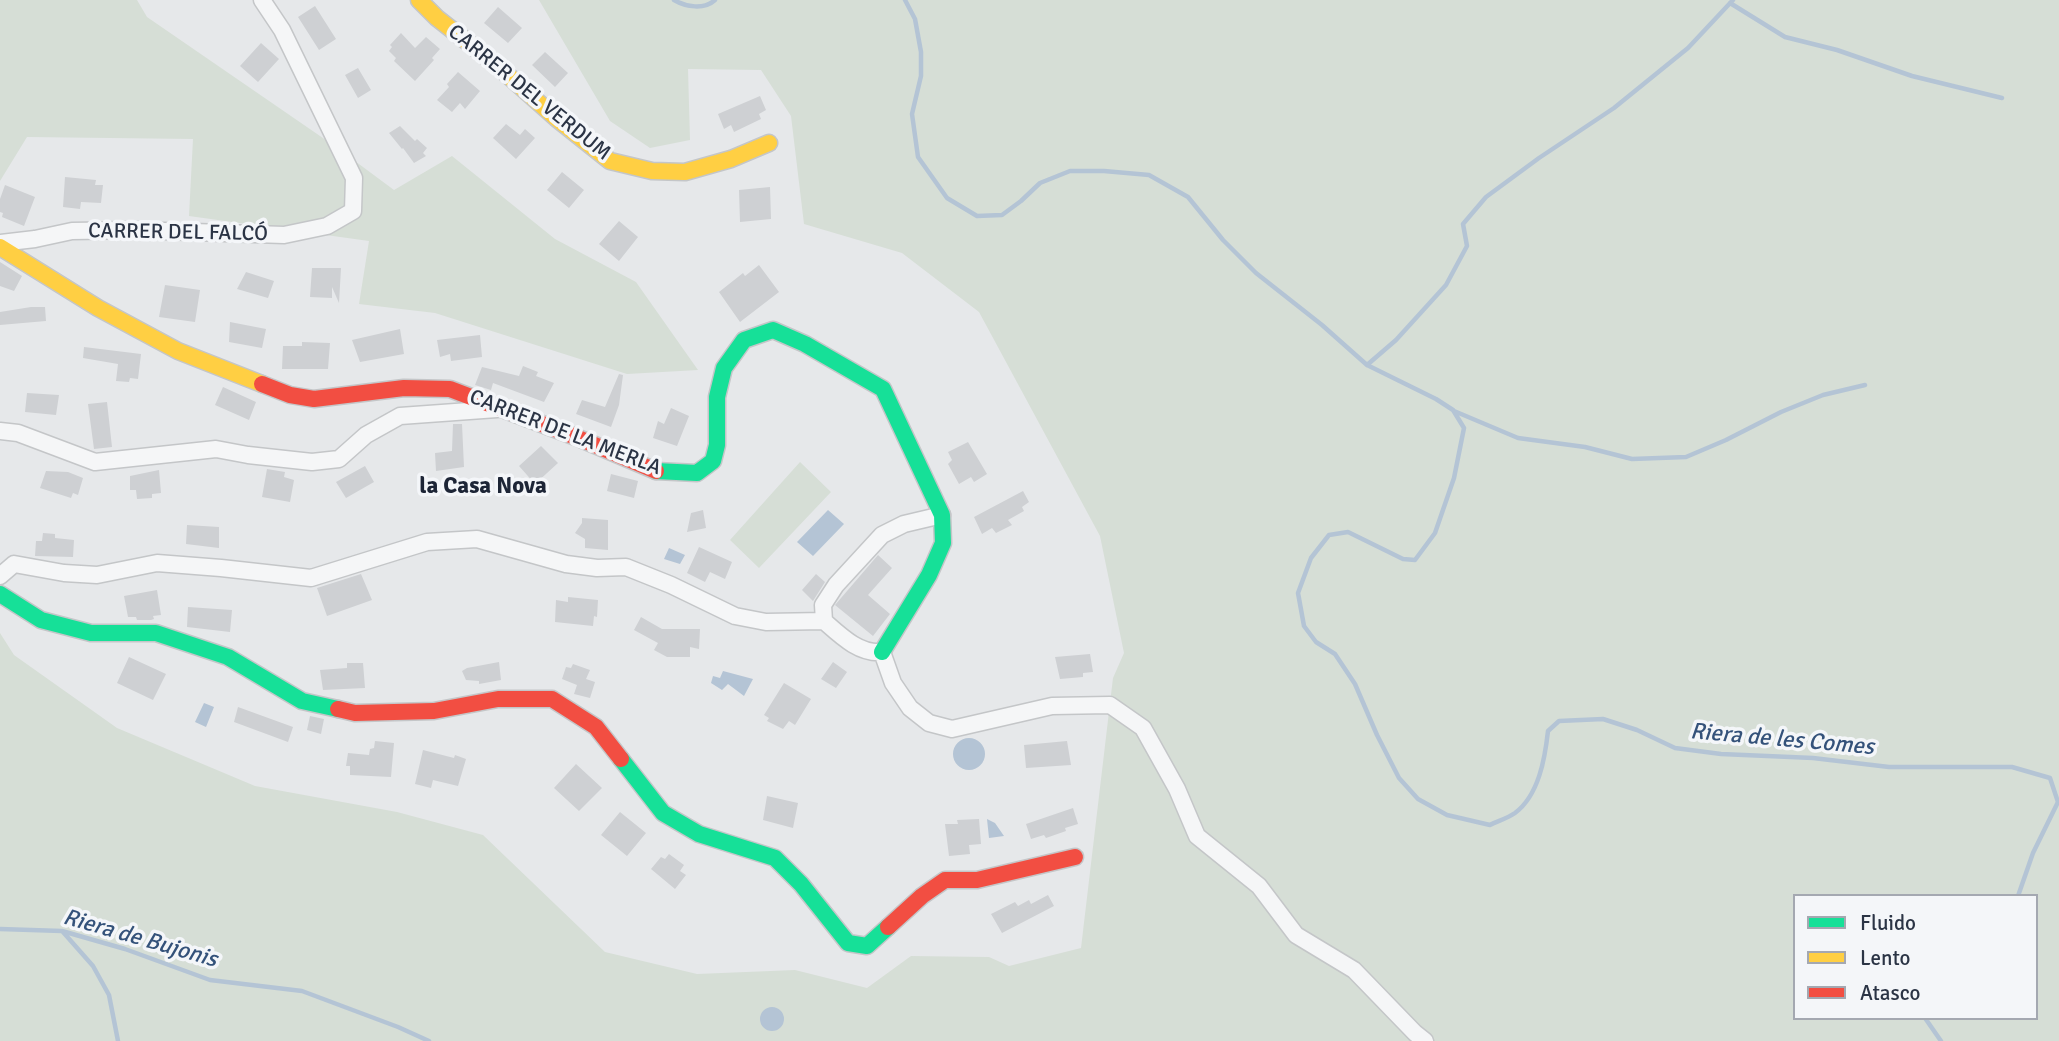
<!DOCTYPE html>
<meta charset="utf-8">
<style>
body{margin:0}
#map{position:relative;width:2059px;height:1041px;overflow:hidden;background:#e6e8ea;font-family:Signika,sans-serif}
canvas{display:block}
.legend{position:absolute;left:1793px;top:894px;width:245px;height:126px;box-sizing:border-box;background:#f4f6f9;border:2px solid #a4a8b1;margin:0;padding:9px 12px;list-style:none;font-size:21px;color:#2b3445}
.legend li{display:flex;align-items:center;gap:14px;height:35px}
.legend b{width:35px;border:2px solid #a4a8b1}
</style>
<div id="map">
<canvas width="2059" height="1041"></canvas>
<ul class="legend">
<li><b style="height:9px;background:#16e098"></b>Fluido</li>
<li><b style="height:9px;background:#ffcf43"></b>Lento</li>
<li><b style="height:9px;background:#f24e42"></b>Atasco</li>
</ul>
</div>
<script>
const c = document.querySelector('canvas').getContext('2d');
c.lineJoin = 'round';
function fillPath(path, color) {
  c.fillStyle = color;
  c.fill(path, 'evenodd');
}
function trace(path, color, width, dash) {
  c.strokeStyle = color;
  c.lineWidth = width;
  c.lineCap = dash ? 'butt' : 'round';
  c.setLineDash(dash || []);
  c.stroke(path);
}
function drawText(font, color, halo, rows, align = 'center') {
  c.font = font + ' Signika,sans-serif';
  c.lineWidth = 7;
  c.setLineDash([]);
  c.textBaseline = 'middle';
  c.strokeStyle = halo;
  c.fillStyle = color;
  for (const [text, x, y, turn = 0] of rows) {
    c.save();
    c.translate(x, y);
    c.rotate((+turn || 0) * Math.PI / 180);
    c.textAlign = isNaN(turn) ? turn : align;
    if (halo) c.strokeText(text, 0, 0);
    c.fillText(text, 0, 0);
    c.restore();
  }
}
const green = new Path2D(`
 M0 0H137L147 17 336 147 394 190 452 156 555 239 636 282 698 370 627 374 435 313 359 304 369 241 189 216 193 139 27 137 0 181Z
 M539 0H2059V1041H0V633L14 655 117 728 255 786 397 812 483 835 605 952 697 974 795 970 867 988 911 956 989 957 1009 966 1081 948 1113 678 1124 653 1100 536 979 312 902 253 804 224 791 116 761 70 688 69 690 140 650 148 610 121ZM1795 896H2036V1018H1795Z
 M800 462 831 492 759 568 730 540Z`);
const water = new Path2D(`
 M828 510 844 524 813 556 797 542Z
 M669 548 685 555 680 564 664 559Z
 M723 671 753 679 744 696 728 684 722 690 711 683 713 676 720 678Z
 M204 703 214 707 206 727 195 722Z
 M953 754a16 16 0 1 1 32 0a16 16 0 1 1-32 0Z
 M987 819 995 823 1004 836 989 838Z
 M760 1019a12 12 0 1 1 24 0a12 12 0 1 1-24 0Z`);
const stream = new Path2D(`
 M674 0C686 7 704 10 715 0
 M905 0 915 19 921 52V76L912 114 918 157 947 198 977 216 1002 215 1021 201 1040 183 1070 171H1104L1149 175 1188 197 1223 240 1256 273 1322 325 1367 365 1436 399 1453 410 1464 428 1454 478 1435 533 1415 560 1403 559 1348 532 1329 535 1311 558 1298 593 1304 626 1316 642 1335 654 1355 684 1377 735 1399 778 1418 799 1447 815 1490 825C1498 821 1508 818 1515 813 1539 795 1545 758 1548 731L1559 721 1603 719 1637 730 1675 748 1721 754 1813 758 1889 767H2012L2050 778 2058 802 2033 853 2018 896
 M1730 3 1785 37 1837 50 1912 76 2002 98
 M1367 365 1396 340 1446 285 1467 246 1463 224 1486 197 1539 158 1614 108 1688 48 1733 0
 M1454 411 1518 438 1585 447 1632 459 1686 457 1726 440 1781 412 1823 395 1865 385
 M0 929 62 931 125 949 210 980 302 991 398 1027 429 1041
 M63 932 93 966 109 995 118 1041
 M1925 1018 1941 1041`);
const building = new Path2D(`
 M315 6 336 39 319 50 298 17Z
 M498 7 522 28 508 43 484 23Z
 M401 33 415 48 426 37 440 49 432 58 434 60 415 81 394 61 396 58 389 51 392 47 390 45Z
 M261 43 279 59 258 82 240 66Z
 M545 52 568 73 555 87 532 65Z
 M358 68 371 90 358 98 345 75Z
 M458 72 480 91 465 109 460 103 452 112 437 100 449 87 447 84Z
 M760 96 766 110 759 114 761 119 734 132 731 125 724 129 718 114Z
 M506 124 520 135 525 129 535 138 516 159 493 138Z
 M400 126 415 141 417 139 427 148 423 153 426 156 414 163 403 148 402 149 389 133Z
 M562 172 584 190 569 208 547 190Z
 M65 177 96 180 95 185H103L101 203 81 202 80 209 63 207Z
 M5 185 35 197 24 226 2 217 3 213 0 212V199Z
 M770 187 771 219 740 222 739 190Z
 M619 221 638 237 619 261 599 244Z
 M0 262 22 276 14 291 0 286Z
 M759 265 779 292 740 322 719 292 743 273 745 276Z
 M312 268H341L339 303 332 287V298L310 297Z
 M246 272 274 281 268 298 237 289Z
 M165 285 200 290 195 322 159 317Z
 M31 307H45L46 321 0 325V312Z
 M230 322 266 329 262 348 229 342Z
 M400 329 404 354 360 362 352 340Z
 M480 335 482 357 451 361 450 354 440 357 437 340Z
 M302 342 330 343 328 369H282L283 346H302Z
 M84 347 141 354 138 379 130 378 129 382 116 381 118 364 83 358Z
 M523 366 538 372 536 376 554 383 544 402 493 383 491 390 475 385 482 367 519 376Z
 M619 374 623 375 619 405 611 427 576 414 582 400 605 407Z
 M223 387 256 402 249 420 215 405Z
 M27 393 59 395 56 415 25 412Z
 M107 402 112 447 94 449 88 404Z
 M671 408 689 416 677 446 653 438 658 421 664 424Z
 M453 424H462L464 467 436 471 435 453 452 451Z
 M968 442 987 474 974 482 971 477 959 484 948 464 952 460 948 452Z
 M541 446 558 463 535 484 519 466Z
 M365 466 374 482 346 498 336 482Z
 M267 469 285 472 284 477 294 480 290 502 262 497Z
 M159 470 161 493 152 494V498L137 499 136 490H130V476Z
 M46 471 68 472 83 478 78 495 73 493 71 498 40 488Z
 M611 474 638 481 634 498 607 491Z
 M1023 491 1029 502 1022 507 1024 511 1008 520 1012 525 996 533 992 528 982 534 974 517Z
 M703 510 706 528 687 532 691 513Z
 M582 518 608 520V550L585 548V539L575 533 582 523Z
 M187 525 219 527V548L186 544Z
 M43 533 55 534V538L74 540 73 557 35 556 36 541H42Z
 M699 547 732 562 725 579 710 572 705 582 687 573Z
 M878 555 892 568 868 595 890 614 873 636 835 605Z
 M361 574 372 600 327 616 317 588Z
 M816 574 825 582 813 601 802 590Z
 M157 590 161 615 153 616 154 619 151 620H137L136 617H128L124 596Z
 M568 597 598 600 597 617 594 616 593 626 555 622 556 600 568 602Z
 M188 607 232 610 230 632 187 627Z
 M641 617 662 629H700L699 649 690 647V657H667L654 650 658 643 634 630Z
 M1090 654 1093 672 1083 673V677L1060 679 1055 657Z
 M129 657 166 674 153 700 117 683Z
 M499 662 501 680 479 684V681L466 680 462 671 467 668Z
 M833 662 847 672 836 688 821 679Z
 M347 663H363L365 688 323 690 320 670 347 668Z
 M573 664 590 670 586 679 595 682 590 698 574 694 577 685 562 679 566 667 571 668Z
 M784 683 811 699 795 725 789 721 783 729 767 721 769 718 764 715Z
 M238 707 293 727 288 742 234 722Z
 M310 716 324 719 321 734 307 730Z
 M375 741 394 743 391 777 350 775V766H346L348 753 369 755 370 749 374 748Z
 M1067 741 1071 765 1026 768 1024 745Z
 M423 750 454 758 455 755 466 759 458 786 433 780 431 788 415 784Z
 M576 764 602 788 579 811 554 788Z
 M767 796 798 803 793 828 763 820Z
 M1073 808 1078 824 1065 828 1066 831 1046 838 1044 835 1031 839 1026 824Z
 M620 812 646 833 627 856 601 835Z
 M979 819 981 844 969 845 970 854 949 856 945 824H958L957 820Z
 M669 854 684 865 680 871 686 875 675 889 651 869 661 857 665 859Z
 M1048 895 1054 906 1002 933 991 914 1015 902 1018 906 1029 900 1031 904Z`);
const street = new Path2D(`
 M0 243 35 239 72 231 133 230 284 235 327 226 353 211 354 178 282 30 262 0
 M0 431 18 433 95 462 216 449 248 455 312 462 339 459 366 435 400 416 497 409
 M0 576 14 564 64 573 97 575 157 563 221 568 311 578 427 542 477 539 566 564 597 568 626 567 671 585 735 616 766 622 824 621C841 636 859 654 882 652L893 683 910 708 929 723 952 729 1052 706 1110 705 1143 728 1177 789 1197 836 1259 886 1296 935 1354 970 1415 1033 1425 1041
 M824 621 823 605 836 585 882 535 904 524 942 515`);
const fast = new Path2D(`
 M656 471 697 473 713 461 717 445V397L724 368 744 340 773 330 805 344 883 389 942 515 943 543 929 575 882 652
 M0 594 41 620 91 633H156L228 657 302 701 338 709
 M621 759 663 813 699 834 775 858 801 884 848 943 867 946 888 927`);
const slow = new Path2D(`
 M419 0 437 18 493 62 556 118 610 161 652 171 685 172 731 159 769 143
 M0 247 98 308 178 351 262 384`);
const jam = new Path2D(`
 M262 384 290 395 314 399 404 388 450 389 576 437 656 471
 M338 709 355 713 434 711 498 699H552L596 727 621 759
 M888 927 922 896 945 880H977L1075 857`);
const streetNames = [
 ["CARRER DEL VERDUM",529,93,39],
 ["CARRER DEL FALCÓ",178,233,1],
 ["CARRER DE LA MERLA",565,433,21]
];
const neighbourhoodNames = [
 ["la Casa Nova",483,487]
];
const waterNames = [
 ["Riera de les Comes",1782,740,5],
 ["Riera de Bujonis",140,939,16]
];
fillPath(green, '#d6ded6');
fillPath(water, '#b4c4d5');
trace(stream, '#b4c4d5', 4.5);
fillPath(building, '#ced0d3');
trace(street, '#c4c6c8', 19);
trace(fast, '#c4c6c8', 19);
trace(slow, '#c4c6c8', 19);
trace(jam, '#c4c6c8', 19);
trace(street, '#f5f6f7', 16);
trace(fast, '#16e098', 16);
trace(slow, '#ffcf43', 16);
trace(jam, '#f24e42', 16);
drawText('21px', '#2b3445', '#f4f6f9', streetNames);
drawText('bold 23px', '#1d2536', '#f4f6f9', neighbourhoodNames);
drawText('italic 23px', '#34527a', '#f4f6f9', waterNames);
</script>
